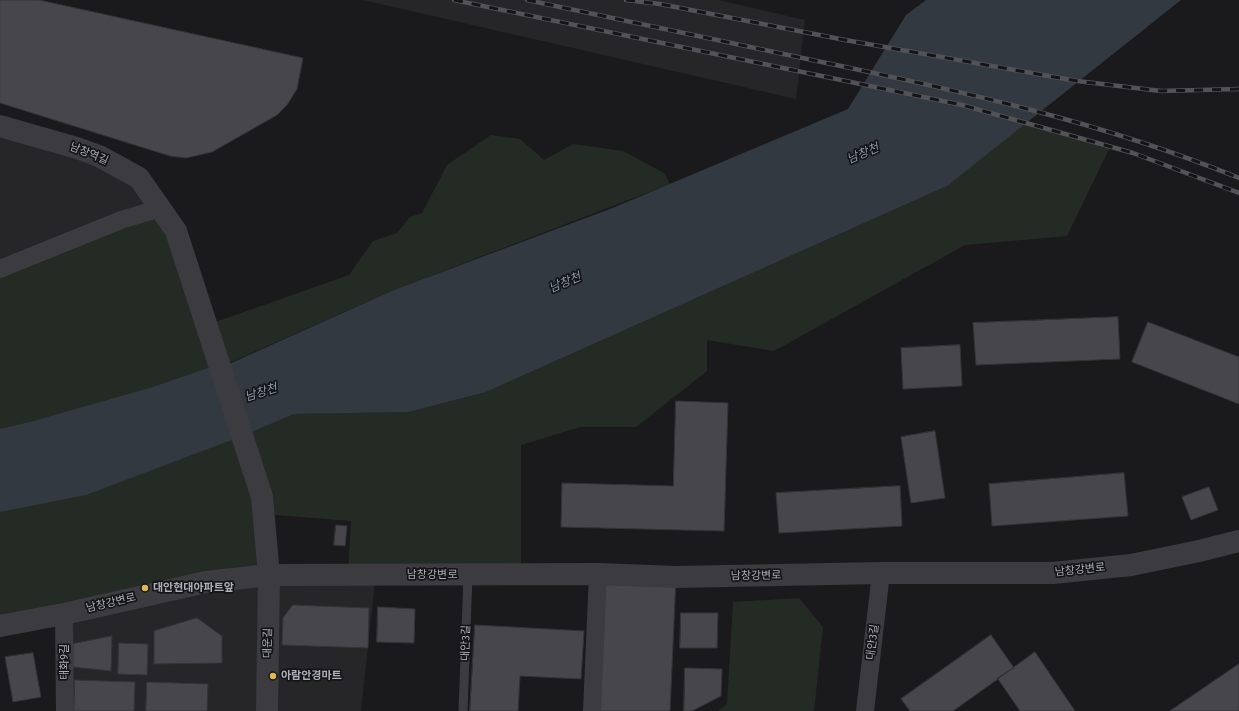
<!DOCTYPE html>
<meta charset="utf-8">
<style>
body{margin:0}
canvas{display:block;background:#1a191b}
</style>
<canvas width="1239" height="711"></canvas>
<script>
const c = document.querySelector('canvas').getContext('2d');
c.lineJoin = 'round';
function fillPath(path, color) {
  c.fillStyle = color;
  c.fill(path, 'evenodd');
}
function trace(path, color, width, dash) {
  c.strokeStyle = color;
  c.lineWidth = width;
  c.lineCap = dash ? 'butt' : 'round';
  c.setLineDash(dash || []);
  c.stroke(path);
}
function drawText(font, color, halo, rows, align = 'center') {
  c.font = font + ' "Fira Sans","Noto Sans KR",sans-serif';
  c.lineWidth = 3.5;
  c.setLineDash([]);
  c.textBaseline = 'middle';
  c.strokeStyle = halo;
  c.fillStyle = color;
  for (const [text, x, y, turn = 0] of rows) {
    c.save();
    c.translate(x, y);
    c.rotate((+turn || 0) * Math.PI / 180);
    c.textAlign = isNaN(turn) ? turn : align;
    if (halo) c.strokeText(text, 0, 0);
    c.fillText(text, 0, 0);
    c.restore();
  }
}
const built = new Path2D(`
 M363 0H718L805 20 796 99Z
 M0 126 119 167 161 208 0 268Z
 M375 581 361 711H65L64 614 206 582Z`);
const green = new Path2D(`
 M1021 121 1110 147 1067 236 965 245 774 351 707 340V371L636 427H580L521 445V575H348L351 521 264 514 269 575 0 626V268L161 208 207 325 349 275 373 241 397 233 410 217 422 213 447 165 491 135 520 139 544 160 573 144 623 151 664 173 670 184 394 290 220 367 249 432 294 414 409 412 486 392 947 186Z
 M799 598 823 627 814 711H718L727 704 733 602Z`);
const water = new Path2D(`
 M926 0H1181L947 186 486 392 409 412 294 414 242 436 86 495 0 512V429L30 422 153 387 208 368H220L394 290 615 207 848 109 906 15Z`);
const building = new Path2D(`
 M0 0H39L303 58 297 89 287 105 277 115 212 152 186 158 170 156 0 103Z
 M1118 317 1120 359 976 365 973 323Z
 M1148 322 1239 357V404L1132 362Z
 M960 345 962 386 903 389 901 348Z
 M676 401 728 403 724 531 561 527 562 483 673 486Z
 M935 431 945 498 911 503 901 437Z
 M1124 473 1128 516 992 526 989 484Z
 M900 486 902 526 779 533 776 493Z
 M1209 487 1218 510 1191 520 1182 497Z
 M336 525 347 526 345 546 334 545Z
 M598 574 676 577 670 711H592Z
 M293 605 369 608 368 648 282 645 283 618Z
 M378 607 415 609 414 643 377 642Z
 M681 613H718L717 648H680Z
 M197 618 222 636V663L154 664V631Z
 M475 625 584 631 581 679 520 676 518 711H470Z
 M991 635 1014 668 997 678 998 679 953 711H910L901 699Z
 M112 636 111 671 73 667V644Z
 M119 643 148 644 147 675 118 674Z
 M1035 652 1075 711H1020L998 679Z
 M33 653 41 697 13 702 5 657Z
 M1239 664V711H1170Z
 M685 668 722 669 721 696 692 711H684Z
 M75 680 135 682 134 711H74Z
 M147 682 208 684 207 711H146Z`);
const service = new Path2D(`
 M463 711 468 575`);
const minor = new Path2D(`
 M0 269 121 220 161 208
 M64 614 65 711
 M592 711 598 574
 M865 711 881 573`);
const tertiary = new Path2D(`
 M0 126 77 148 99 156 139 178 176 231 262 497 269 575 598 574 676 577 881 573H1053L1131 565 1199 551 1239 541
 M0 626 64 614 206 582 269 575 267 711`);
const rail = new Path2D(`
 M454 0 962 105 1133 153 1239 193
 M527 0C622 20 717 40 812 60 957 90 1102 122 1239 178
 M626 0 660 4 845 40 1077 81 1161 91 1239 89`);
const markers = [
 [145,588,4,"#ddba50"],
 [273,676,4,"#ddba50"]
];
const streetNames = [
 ["남창역길",89,154,22],
 ["남창강변로",1080,570,-6],
 ["남창강변로",432,575],
 ["남창강변로",756,576,-1],
 ["남창강변로",111,603,-13],
 ["대안3길",873,642,-83],
 ["대운길",268,643,-89],
 ["대안3길",466,643,-88],
 ["태화9길",65,662,-90]
];
const poiNames = [
 ["대안현대아파트앞",153,588],
 ["아람안경마트",281,676]
];
const waterNames = [
 ["남창천",863,154,-23],
 ["남창천",565,283,-23],
 ["남창천",261,393,-17]
];
fillPath(built, '#262528');
fillPath(green, '#242b25');
fillPath(water, '#333940');
fillPath(building, '#47464b');
trace(building, '#343437', 1);
trace(service, '#3b3b40', 9);
trace(minor, '#3b3b40', 18);
trace(tertiary, '#3b3b40', 22);
trace(rail, '#525358', 4.5);
trace(rail, '#151416', 3, [9]);
for (const [x, y, r, color] of markers) {
  const dot = new Path2D();
  dot.arc(x, y, r, 0, 2 * Math.PI);
  c.fillStyle = color;
  c.fill(dot);
  trace(dot, '#151416', 1.5);
}
drawText('11px', '#adb0b9', '#151416', streetNames);
drawText('bold 11px', '#adb0b9', '#151416', poiNames, 'left');
drawText('italic 12px', '#899aaf', '#151416', waterNames);
</script>
